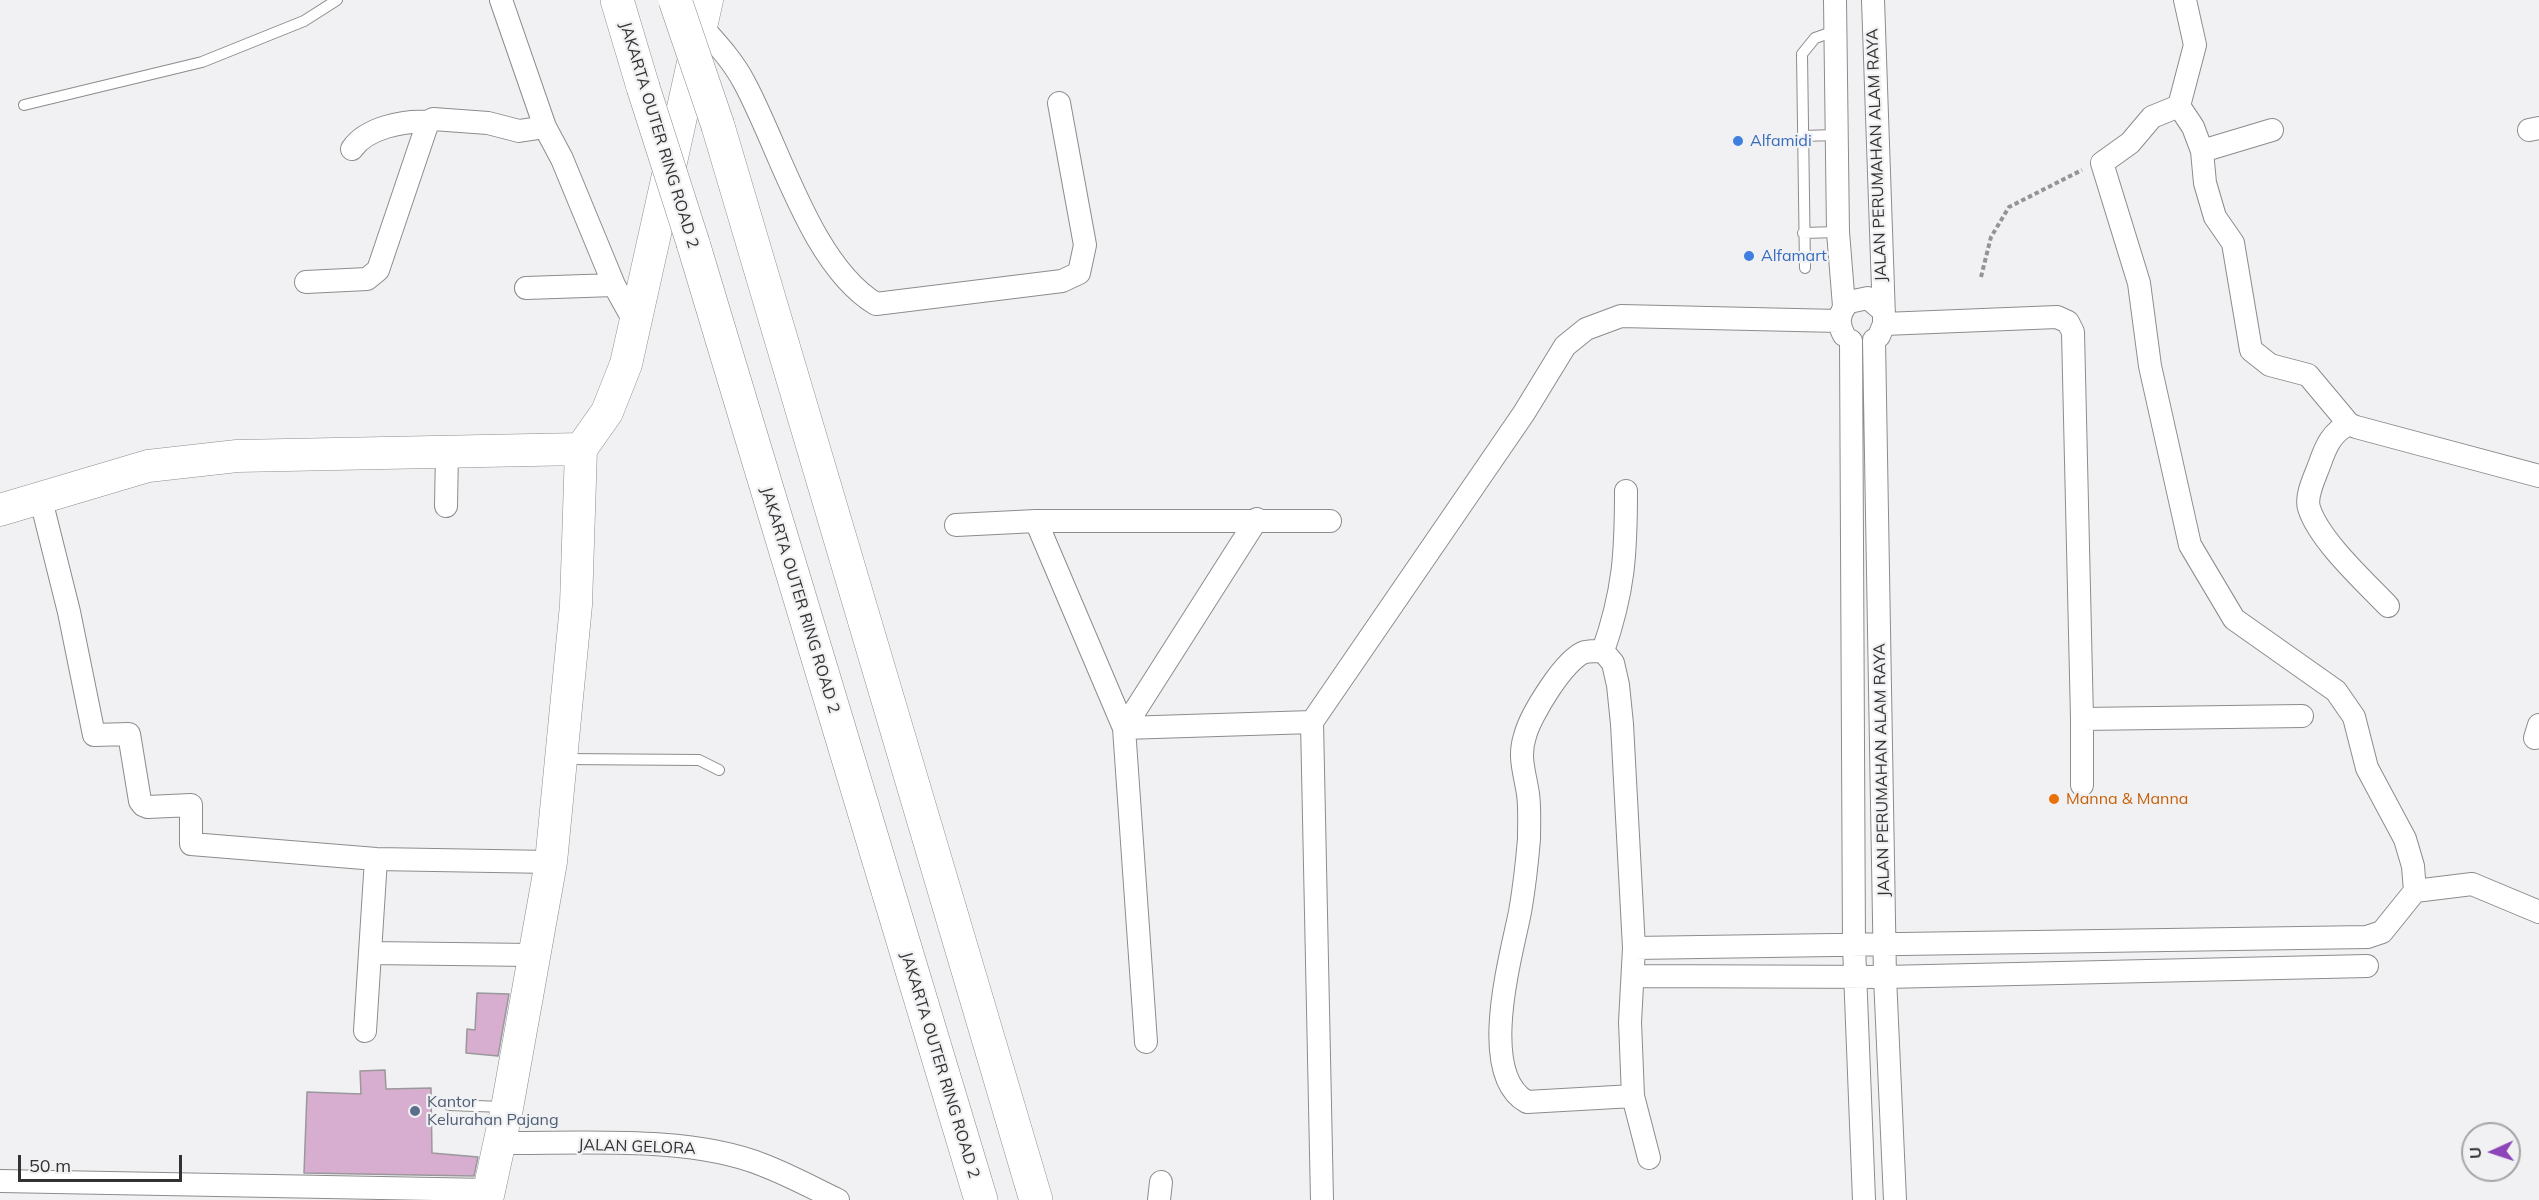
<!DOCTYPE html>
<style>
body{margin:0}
#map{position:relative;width:2539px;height:1200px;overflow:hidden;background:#f1f1f3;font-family:Mulish,sans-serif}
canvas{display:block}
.north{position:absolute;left:2461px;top:1122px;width:60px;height:60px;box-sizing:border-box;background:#f1f1f3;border:2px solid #a5a5a6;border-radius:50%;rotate:267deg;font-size:16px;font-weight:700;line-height:24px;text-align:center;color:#323232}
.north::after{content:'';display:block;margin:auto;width:21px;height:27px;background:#8d46b9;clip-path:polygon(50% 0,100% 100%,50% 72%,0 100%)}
.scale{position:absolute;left:18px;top:1155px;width:164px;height:27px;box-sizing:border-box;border:3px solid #323232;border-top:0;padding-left:8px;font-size:18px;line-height:21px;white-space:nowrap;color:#323232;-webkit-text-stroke:4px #f1f1f3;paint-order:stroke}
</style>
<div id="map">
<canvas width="2539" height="1200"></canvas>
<div class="north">U</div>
<div class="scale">50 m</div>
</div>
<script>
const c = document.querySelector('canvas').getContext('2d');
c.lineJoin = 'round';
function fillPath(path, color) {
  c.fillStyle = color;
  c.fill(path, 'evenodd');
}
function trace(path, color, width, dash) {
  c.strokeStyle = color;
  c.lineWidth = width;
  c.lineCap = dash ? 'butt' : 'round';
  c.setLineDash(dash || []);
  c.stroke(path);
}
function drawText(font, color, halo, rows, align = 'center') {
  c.font = font + ' Mulish,sans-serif';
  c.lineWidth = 4.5;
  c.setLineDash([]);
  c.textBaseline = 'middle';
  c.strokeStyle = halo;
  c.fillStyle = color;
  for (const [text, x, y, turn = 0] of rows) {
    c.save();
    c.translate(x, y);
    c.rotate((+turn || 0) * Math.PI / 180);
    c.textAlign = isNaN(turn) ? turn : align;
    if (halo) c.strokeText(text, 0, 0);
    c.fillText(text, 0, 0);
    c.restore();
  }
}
const building = new Path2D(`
 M477 993 509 994 498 1056 466 1053 467 1029 475 1030Z
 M385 1070 386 1089 431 1088 432 1153 478 1157 474 1176 304 1173 307 1092 361 1094 360 1071Z`);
const path = new Path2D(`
 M1981 277 1991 237 2009 207 2082 170`);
const lane = new Path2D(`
 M24 105 202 62 304 21 337 0
 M1802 136 1836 135
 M1803 233 1838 232
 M1805 268 1802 54 1815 38 1835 31
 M564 759 699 760 719 770
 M449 1105 503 1107`);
const street = new Path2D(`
 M501 0 545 127 562 159 614 285 634 321
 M1835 0 1838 232 1844 306
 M1873 0 1884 317V324L1879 336
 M2185 0 2195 45 2179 106 2152 117 2130 143 2102 163 2139 283 2150 366 2190 545 2234 619 2336 691 2354 717 2367 768 2405 839 2413 866 2415 891
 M702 27C717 44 733 61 744 82 780 148 811 265 876 304L1062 281 1079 273 1085 245 1059 103
 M2179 106 2193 127 2202 151 2205 183 2215 217 2233 243 2251 350 2270 365 2308 375 2349 424 2356 427 2539 476
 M2529 130 2539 128
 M352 149C366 128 404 120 428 122
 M2202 151 2272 130
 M306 282 367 279 378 270 428 122 433 119 488 123 519 131 545 127
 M526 288 614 285
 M1884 324 2057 317 2068 322 2073 332 2082 719 2302 716
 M1844 335C1837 323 1839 312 1849 302L1868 298 1882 310
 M1874 340 1885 977 1895 1200
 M1851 341 1854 946 1864 1200
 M2349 424C2332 432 2326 446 2320 463 2316 475 2305 495 2309 508 2319 540 2364 581 2388 606
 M1626 491C1626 553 1624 591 1603 651L1613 663 1618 685 1622 724 1634 948 1630 1022 1633 1096 1649 1158
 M40 496 69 612 94 735 129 734 140 801 143 805 148 807 191 805V844L376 859 551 862
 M446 506 447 452
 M1036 521 1124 728 1312 722
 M956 525 1036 521H1330
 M1603 651C1598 651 1590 651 1585 652 1565 658 1530 716 1525 736 1518 757 1525 773 1528 794 1530 808 1529 825 1529 839 1527 863 1524 889 1520 912 1511 957 1477 1074 1527 1102L1633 1096
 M2535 738 2539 725
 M2082 785V719
 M1634 948 2367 937 2382 932 2415 891 2472 884 2539 912
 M370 953 533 955
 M1633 976 1885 977 2367 966
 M365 1031 376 859
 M1146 1042 1124 728 1257 519
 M498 1143C579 1144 688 1135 763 1165 789 1175 813 1188 838 1200
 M0 1181 489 1190
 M1159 1200 1161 1182
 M1322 1200 1312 722 1524 413 1565 346 1586 329 1621 316 1839 321`);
const secondary = new Path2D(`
 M0 510 148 466 237 456 581 449 607 412 626 364 707 0
 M487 1200 507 1108 551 862 576 605 581 449`);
const highway = new Path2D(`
 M617 0 643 87
 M718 126 1036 1200
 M693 243 981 1200`);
const highwayBridge = new Path2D(`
 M675 0 718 126
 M643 87 693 243`);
const markers = [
 [1738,141,6,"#3f7fe0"],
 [1749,256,6,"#3f7fe0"],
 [2054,799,6,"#e8710a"],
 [415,1111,6,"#5c6f8a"]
];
const streetNames = [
 ["JAKARTA OUTER RING ROAD 2",659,135,73],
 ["JALAN PERUMAHAN ALAM RAYA",1877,155,-92],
 ["JAKARTA OUTER RING ROAD 2",800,600,73],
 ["JALAN PERUMAHAN ALAM RAYA",1882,770,-91],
 ["JAKARTA OUTER RING ROAD 2",940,1065,73],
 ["JALAN GELORA",637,1147,2]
];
const shopNames = [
 ["Alfamidi",1750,141],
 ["Alfamart",1761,256]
];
const foodNames = [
 ["Manna & Manna",2066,799]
];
const serviceNames = [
 ["Kantor",427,1102],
 ["Kelurahan Pajang",427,1120]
];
fillPath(building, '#d7aed0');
trace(building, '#9a989a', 1.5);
trace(lane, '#8c8c8d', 12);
trace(street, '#8c8c8d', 24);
trace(secondary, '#8c8c8d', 33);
trace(highway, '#8c8c8d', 34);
trace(path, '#949495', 4, [4.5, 3]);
trace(lane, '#fff', 10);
trace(street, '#fff', 22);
trace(secondary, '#fff', 32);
trace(highway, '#fff', 33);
trace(highwayBridge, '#8c8c8d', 34, []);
trace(highwayBridge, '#fff', 33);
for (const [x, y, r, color] of markers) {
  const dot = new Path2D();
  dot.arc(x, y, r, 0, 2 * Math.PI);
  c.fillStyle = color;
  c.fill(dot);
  trace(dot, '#f1f1f3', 2);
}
drawText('16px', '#323232', '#f1f1f3', streetNames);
drawText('16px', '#366cbe', '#f1f1f3', shopNames, 'left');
drawText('16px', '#c56008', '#f1f1f3', foodNames, 'left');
drawText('16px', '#4e5e75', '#f1f1f3', serviceNames, 'left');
</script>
